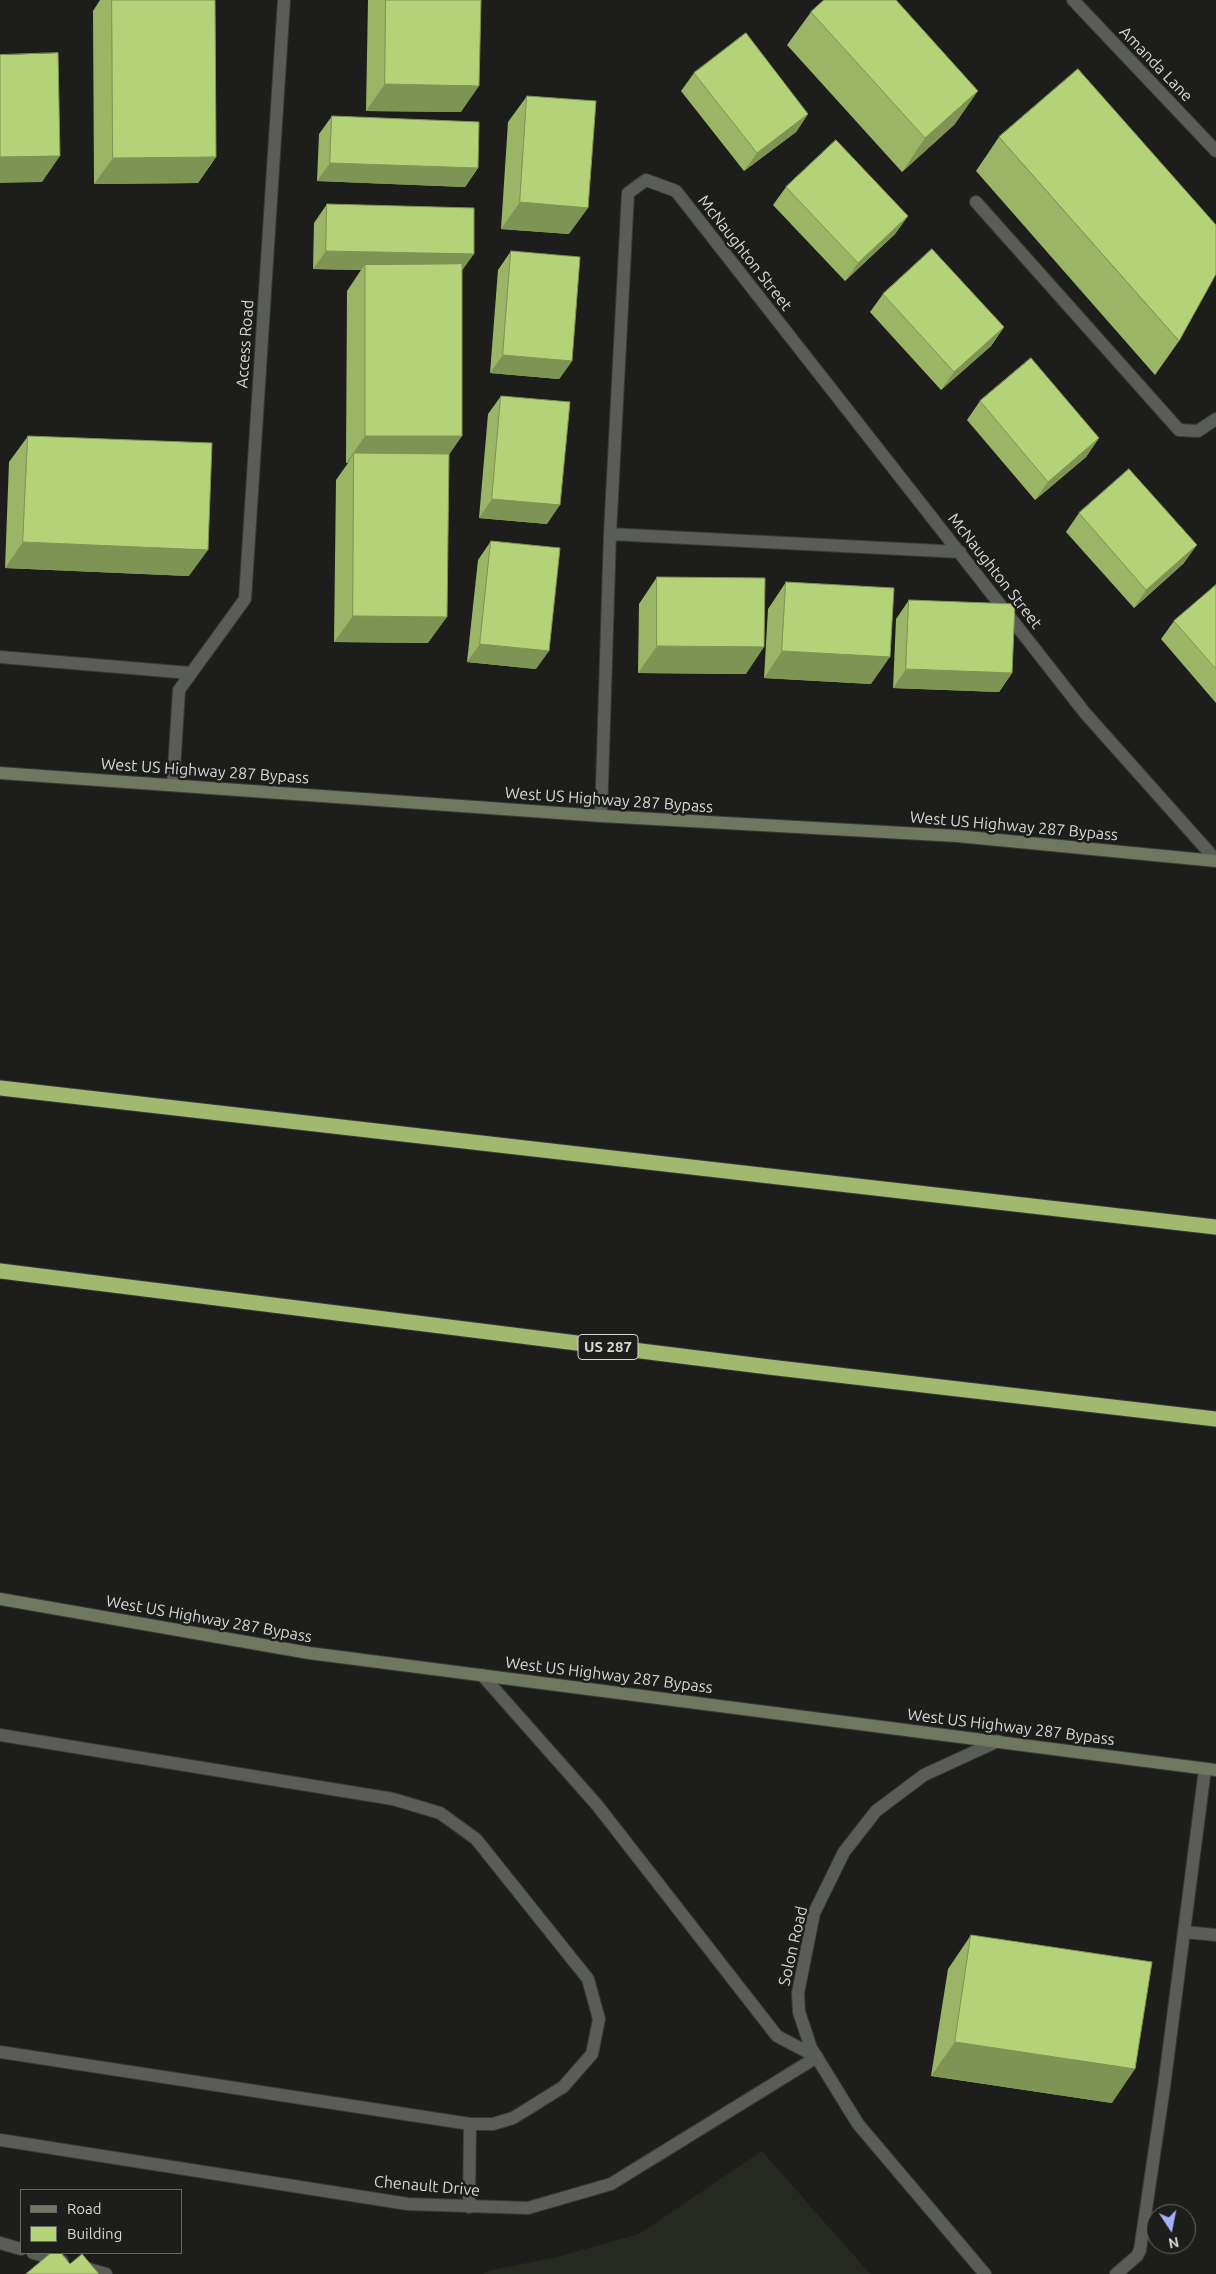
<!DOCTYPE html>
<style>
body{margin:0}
#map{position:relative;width:1216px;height:2274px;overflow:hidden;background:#1d1e1b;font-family:Ubuntu,sans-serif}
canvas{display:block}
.legend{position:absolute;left:20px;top:2189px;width:162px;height:65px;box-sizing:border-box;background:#1d1e1b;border:1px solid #676866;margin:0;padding:6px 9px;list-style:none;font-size:15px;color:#d7d8d6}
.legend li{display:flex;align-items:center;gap:10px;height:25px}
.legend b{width:25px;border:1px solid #676866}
.north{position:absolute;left:1146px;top:2204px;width:50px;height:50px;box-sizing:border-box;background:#1d1e1b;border:1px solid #676866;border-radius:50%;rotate:169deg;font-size:14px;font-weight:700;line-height:20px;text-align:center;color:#d7d8d6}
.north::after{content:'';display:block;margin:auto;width:18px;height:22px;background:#a2b2fd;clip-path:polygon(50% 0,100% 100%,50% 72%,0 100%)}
</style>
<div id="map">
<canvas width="1216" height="2274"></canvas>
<ul class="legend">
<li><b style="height:6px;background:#6f785f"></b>Road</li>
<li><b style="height:14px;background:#b4d378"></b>Building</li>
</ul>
<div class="north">N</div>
</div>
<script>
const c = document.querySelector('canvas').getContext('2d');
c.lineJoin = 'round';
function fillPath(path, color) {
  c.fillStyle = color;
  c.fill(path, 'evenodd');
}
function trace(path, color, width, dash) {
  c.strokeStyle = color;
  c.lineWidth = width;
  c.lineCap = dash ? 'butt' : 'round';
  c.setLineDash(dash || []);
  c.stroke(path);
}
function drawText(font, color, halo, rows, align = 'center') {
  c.font = font + ' Ubuntu,sans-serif';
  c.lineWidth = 5;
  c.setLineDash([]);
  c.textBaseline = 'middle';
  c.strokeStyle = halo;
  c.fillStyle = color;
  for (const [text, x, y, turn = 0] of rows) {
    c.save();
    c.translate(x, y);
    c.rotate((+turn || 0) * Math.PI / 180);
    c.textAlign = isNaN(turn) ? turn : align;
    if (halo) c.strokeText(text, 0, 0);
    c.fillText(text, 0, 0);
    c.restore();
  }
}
const built = new Path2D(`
 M762 2151 870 2274H483L487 2271 557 2257 639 2234Z`);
const service = new Path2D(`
 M976 202 1179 430 1198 431 1216 419
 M0 657 190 673
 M173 785 179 690 245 599 284 0
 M0 1735 393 1799 440 1813 476 1839 588 1979 599 2019 592 2054 563 2087 513 2118 493 2124H470L469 2207
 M1185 1932 1216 1935
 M0 2052 470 2124
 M0 2243 21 2249
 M33 2253 62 2261
 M82 2267 106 2274
 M1116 2274 1137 2256 1140 2250 1164 2087 1205 1769`);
const minor = new Path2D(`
 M1073 0 1216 151
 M610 534 960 552
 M601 816 610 534 628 193 646 180 676 191 1085 713 1216 860
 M482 1675 597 1805 777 2036 817 2057
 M0 2140 408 2204 528 2208 611 2184 817 2057`);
const tertiary = new Path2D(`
 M985 2274 858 2124 811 2048 799 2012 798 1993 814 1913 844 1852 876 1811 924 1775 998 1741`);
const secondary = new Path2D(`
 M0 773 601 816 957 836 1216 861
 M0 1599 309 1653 1216 1770`);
const motorway = new Path2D(`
 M0 1088 1216 1227
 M0 1271 769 1367 1216 1419`);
const wall = new Path2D(`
 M100 0H215L216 157 198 183 94 184 93 11Z
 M368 0H481L461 112 366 111Z
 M811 12 955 124 902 172 787 45Z
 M694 73 808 114 796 132 744 171 681 91Z
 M527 96 569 234 501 229 508 122Z
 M332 116 478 168 465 187 317 181 319 134Z
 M999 137 1179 341 1155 375 976 171Z
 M786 187 908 216 895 234 845 281 773 205Z
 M327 204 462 270 449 455 428 643 334 642 336 480 348 463H346L347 291 361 270 313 269 314 223Z
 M511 251 572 361 559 379 490 373 498 270Z
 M883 294 1004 327 991 346 941 390 870 312Z
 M501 396 547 524 479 518 488 414Z
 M980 401 1099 438 1086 457 1035 500 967 420Z
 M28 436 189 576 5 568 9 462Z
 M1079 513 1184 563 1134 608 1066 532Z
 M491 541 536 669 467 662 478 560Z
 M657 577 746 674 638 673 639 604Z
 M786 582 871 684 764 678 768 609Z
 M1216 585V703L1161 639 1174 621Z
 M909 600 1012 673 999 692 893 688 896 619Z
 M971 1935 1112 2103 931 2076 948 1969Z`);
const shadedWall = new Path2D(`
 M385 84 479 86 461 112 366 111Z
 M978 91 955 124 902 172 925 138Z
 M808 114 796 132 744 171 757 153Z
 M60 156 42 182 0 183V157Z
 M216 157 198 183 94 184 113 158Z
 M330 163 478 168 465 187 317 181Z
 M520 202 588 208 569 234 501 229Z
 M908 216 895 234 845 281 858 263Z
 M326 251 474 254 461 272 365 265 361 270 313 269Z
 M1004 327 991 346 941 390 954 372Z
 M503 355 572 361 559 379 490 373Z
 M365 436H462L444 462 354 453 348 463H346Z
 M1099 438 1086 457 1035 500 1048 482Z
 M492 499 560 505 547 524 479 518Z
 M23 542 208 550 189 576 5 568Z
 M1197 545 1184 563 1134 608 1146 590Z
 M353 616 447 617 428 643 334 642Z
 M480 644 549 651 536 669 467 662Z
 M657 646 764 647 746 674 638 673Z
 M782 651 890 657 871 684 764 678Z
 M906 669 1012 673 999 692 893 688Z
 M955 2042 1135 2069 1112 2103 931 2076Z`);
const building = new Path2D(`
 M112 0H215L216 157 113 158Z
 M386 0H481L479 86 385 84Z
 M824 0H896L978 91 925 138 811 12Z
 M746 33 808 114 757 153 694 73Z
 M58 53 60 156 0 157V55Z
 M1078 69 1216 225V274L1179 341 999 137Z
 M527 96 596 101 588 208 520 202Z
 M332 116 479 122 478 168 330 163Z
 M836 140 908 216 858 263 786 187Z
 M327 204 474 208V254L326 251Z
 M932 249 1004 327 954 372 883 294Z
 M511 251 580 257 572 361 503 355Z
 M462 264V436H365V265Z
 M1031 358 1099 438 1048 482 980 401Z
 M501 396 570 402 560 505 492 499Z
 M28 436 212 443 208 550 23 542Z
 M354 453 449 454 447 617 353 616Z
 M1129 469 1197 545 1146 590 1079 513Z
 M491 541 560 548 549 651 480 644Z
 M657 577 765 578 764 647 657 646Z
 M786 582 894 588 890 657 782 651Z
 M1216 585V669L1174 621Z
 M909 600 1015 604 1012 673 906 669Z
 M971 1935 1152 1962 1135 2069 955 2042Z
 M51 2253H61L70 2264 82 2254 99 2274H26Z`);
const shields = [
 [608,1347,60]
];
const shieldNames = [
 ["US 287",608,1347]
];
const streetNames = [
 ["Amanda Lane",1156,64,46],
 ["McNaughton Street",745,253,52],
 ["Access Road",245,344,-86],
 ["McNaughton Street",995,571,52],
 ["West US Highway 287 Bypass",205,771,4],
 ["West US Highway 287 Bypass",609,800,4],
 ["West US Highway 287 Bypass",1014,826,5],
 ["West US Highway 287 Bypass",209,1619,10],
 ["West US Highway 287 Bypass",609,1675,7],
 ["West US Highway 287 Bypass",1011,1727,7],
 ["Solon Road",793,1946,-77],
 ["Chenault Drive",427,2186,5]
];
fillPath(built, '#262921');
trace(service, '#393a38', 14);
trace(minor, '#393a38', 14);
trace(tertiary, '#393a38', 14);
trace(secondary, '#393a38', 14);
trace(motorway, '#393a38', 17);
trace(service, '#5a5c58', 12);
trace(minor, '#5a5c58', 12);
trace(tertiary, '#5a5c58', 12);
trace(secondary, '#6f785f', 12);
trace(motorway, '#a0b96f', 15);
fillPath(wall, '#9bb567');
fillPath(shadedWall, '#7e9454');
fillPath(building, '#b4d378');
trace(building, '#7e9454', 1);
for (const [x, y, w] of shields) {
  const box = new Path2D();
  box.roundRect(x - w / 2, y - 12.5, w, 25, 4);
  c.fillStyle = '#1d1e1b';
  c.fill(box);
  trace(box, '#d7d8d6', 1);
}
drawText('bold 15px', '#d7d8d6', null, shieldNames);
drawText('16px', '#d7d8d6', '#1d1e1b', streetNames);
</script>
